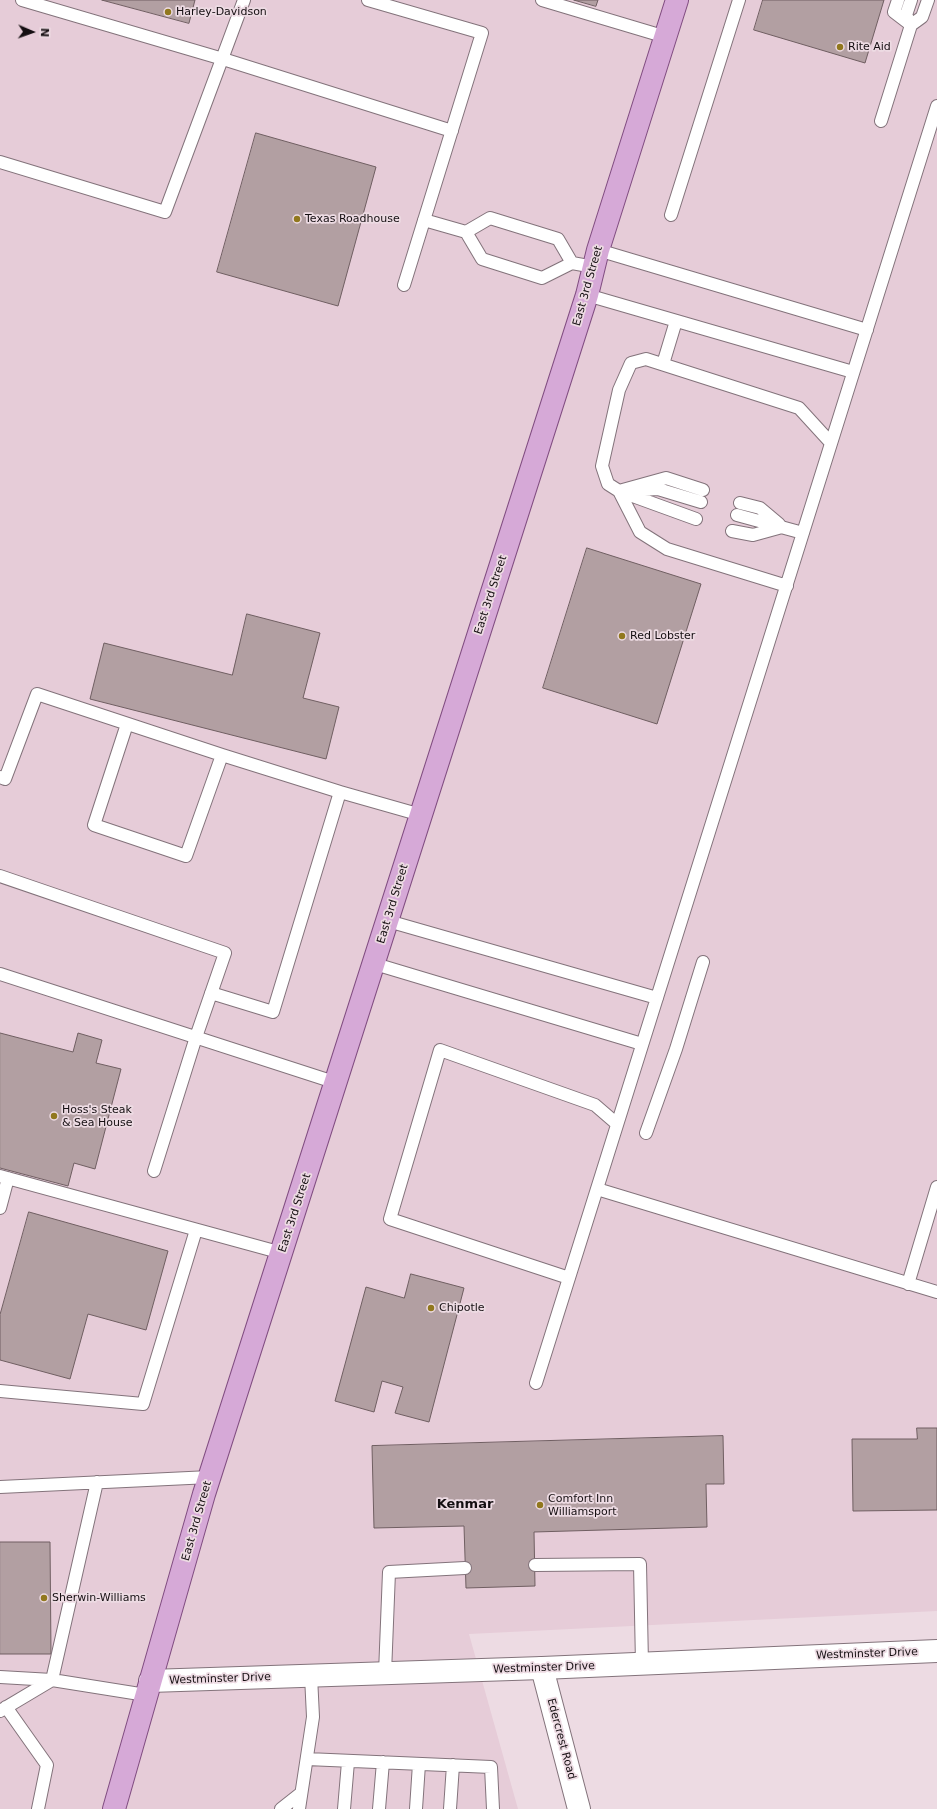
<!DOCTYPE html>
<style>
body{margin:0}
#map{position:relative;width:937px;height:1809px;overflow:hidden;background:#eddbe3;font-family:"DejaVu Sans",sans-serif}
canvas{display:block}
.north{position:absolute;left:12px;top:12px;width:40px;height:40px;-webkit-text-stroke:3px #eddbe3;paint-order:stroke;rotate:92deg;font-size:11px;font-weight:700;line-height:16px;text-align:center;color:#150f12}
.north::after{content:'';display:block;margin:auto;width:14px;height:18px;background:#150f12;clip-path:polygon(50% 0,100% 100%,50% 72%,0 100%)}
</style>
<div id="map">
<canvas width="937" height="1809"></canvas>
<div class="north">N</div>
</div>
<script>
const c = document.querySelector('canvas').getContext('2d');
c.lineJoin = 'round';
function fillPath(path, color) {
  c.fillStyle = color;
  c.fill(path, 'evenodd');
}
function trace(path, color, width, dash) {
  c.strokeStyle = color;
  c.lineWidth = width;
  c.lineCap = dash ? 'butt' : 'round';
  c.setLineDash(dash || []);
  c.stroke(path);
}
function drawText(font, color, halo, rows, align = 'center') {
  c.font = font + ' "DejaVu Sans",sans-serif';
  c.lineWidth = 3.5;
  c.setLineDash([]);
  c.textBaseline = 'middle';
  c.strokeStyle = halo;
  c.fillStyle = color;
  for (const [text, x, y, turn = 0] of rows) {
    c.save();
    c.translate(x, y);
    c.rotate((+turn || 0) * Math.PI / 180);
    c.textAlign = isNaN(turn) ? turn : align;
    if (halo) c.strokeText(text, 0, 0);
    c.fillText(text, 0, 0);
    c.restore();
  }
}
const built = new Path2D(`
 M0 0H937V1611L469 1634 518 1809H0Z`);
const building = new Path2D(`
 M102 0H195L189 23Z
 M574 0H598L596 6Z
 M763 0H884L865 63 754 30Z
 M256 133 376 167 338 306 217 272Z
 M587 548 701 584 657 724 543 688Z
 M247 614 320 633 303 698 339 707 326 759 90 699 104 643 232 675Z
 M0 1033 73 1052 78 1033 102 1040 96 1063 121 1069 95 1169 74 1163 68 1186 0 1168Z
 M29 1212 168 1251 146 1330 88 1314 70 1379 0 1360V1315Z
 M411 1274 464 1288 429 1422 395 1413 403 1387 382 1381 374 1412 335 1401 366 1287 404 1298Z
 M917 1428H937V1510L853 1511 852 1439H917Z
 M723 1436 724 1484H706L707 1527 534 1532 535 1586 466 1588 464 1526 374 1528 372 1446Z
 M0 1542H50L51 1654H0Z`);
const lane = new Path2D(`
 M22 0 223 59 452 131
 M368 0 482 33 404 285
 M542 0 666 37
 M898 0 894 12 911 25
 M911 0 906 15 911 25
 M881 121 911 25 922 17 928 0
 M0 162 165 212 244 0
 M671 215 739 0
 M424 220 466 232
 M598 250 867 330
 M572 263 558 239 490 218 466 232 482 259 542 278 572 263 594 267
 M587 295 853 372
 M663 364 676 321
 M640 490 658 489 701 502
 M619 491 666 478 703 490
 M619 491 696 519
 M740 503 760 508 779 524
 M737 515 803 533
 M732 531 753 535 782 527
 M787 586 667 549 640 532 619 491 608 484 602 466 619 390 631 363 646 359 799 408 831 443
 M127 724 94 825 186 856 222 755
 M0 777 5 779 37 694 222 755 340 792 273 1012 211 993
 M340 792 421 815
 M0 876 225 953 196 1037 154 1171
 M388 921 657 998
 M375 964 642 1044
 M0 974 337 1083
 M646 1133 676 1049 703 962
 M0 1176 282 1253
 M597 1189 937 1292
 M0 1208 8 1178
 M569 1278 390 1219 440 1050 595 1105 617 1124
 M908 1284 937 1187
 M536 1383 937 106
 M0 1391 143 1404 196 1230
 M0 1487 210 1477
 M535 1565 640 1564 642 1664
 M385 1673 389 1572 465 1568
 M0 1677 52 1680 146 1695
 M6 1707 47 1765 38 1809
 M0 1711 52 1680 97 1482
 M307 1759 491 1767 493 1809
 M281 1809 300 1794
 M299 1809 313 1717 311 1676
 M344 1809 348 1762
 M379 1809 383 1762
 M416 1809 419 1764
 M450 1809 453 1765`);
const street = new Path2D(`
 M542 1668 579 1809`);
const secondary = new Path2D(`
 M150 1681 542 1668 937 1651`);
const primary = new Path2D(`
 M114 1809 204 1494 587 295 598 250 677 0`);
const markers = [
 [168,12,4,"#91781e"],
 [840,47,4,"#91781e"],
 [297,219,4,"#91781e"],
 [622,636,4,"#91781e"],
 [54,1116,4,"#91781e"],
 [431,1308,4,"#91781e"],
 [540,1505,4,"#91781e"],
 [44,1598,4,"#91781e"]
];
const poiNames = [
 ["Harley-Davidson",176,12],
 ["Rite Aid",848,47],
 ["Texas Roadhouse",305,219],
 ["Red Lobster",630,636],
 ["Hoss's Steak",62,1110],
 ["& Sea House",62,1123],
 ["Chipotle",439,1308],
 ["Comfort Inn",548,1499],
 ["Williamsport",548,1512],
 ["Sherwin-Williams",52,1598]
];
const streetNames = [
 ["East 3rd Street",588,286,-74],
 ["East 3rd Street",491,595,-72],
 ["East 3rd Street",393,904,-73],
 ["East 3rd Street",295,1213,-72],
 ["East 3rd Street",197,1521,-74],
 ["Westminster Drive",867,1654,-2],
 ["Westminster Drive",544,1668,-2],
 ["Westminster Drive",220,1679,-2],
 ["Edercrest Road",561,1739,75]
];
const quarterNames = [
 ["Kenmar",465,1505]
];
fillPath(built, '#e6ccd8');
fillPath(building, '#b29fa2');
trace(building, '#705f62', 1);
trace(lane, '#83737b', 14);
trace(street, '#83737b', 24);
trace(secondary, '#83737b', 24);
trace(primary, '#814d81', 24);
trace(lane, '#fff', 12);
trace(street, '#fff', 22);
trace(secondary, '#fff', 22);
trace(primary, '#d6a9d7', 22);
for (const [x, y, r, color] of markers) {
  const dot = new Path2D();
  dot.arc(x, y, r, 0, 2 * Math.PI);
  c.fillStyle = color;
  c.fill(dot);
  trace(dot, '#eddbe3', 1.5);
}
drawText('11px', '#150f12', '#eddbe3', poiNames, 'left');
drawText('11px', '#150f12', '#eddbe3', streetNames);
drawText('bold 13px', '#150f12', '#eddbe3', quarterNames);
</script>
